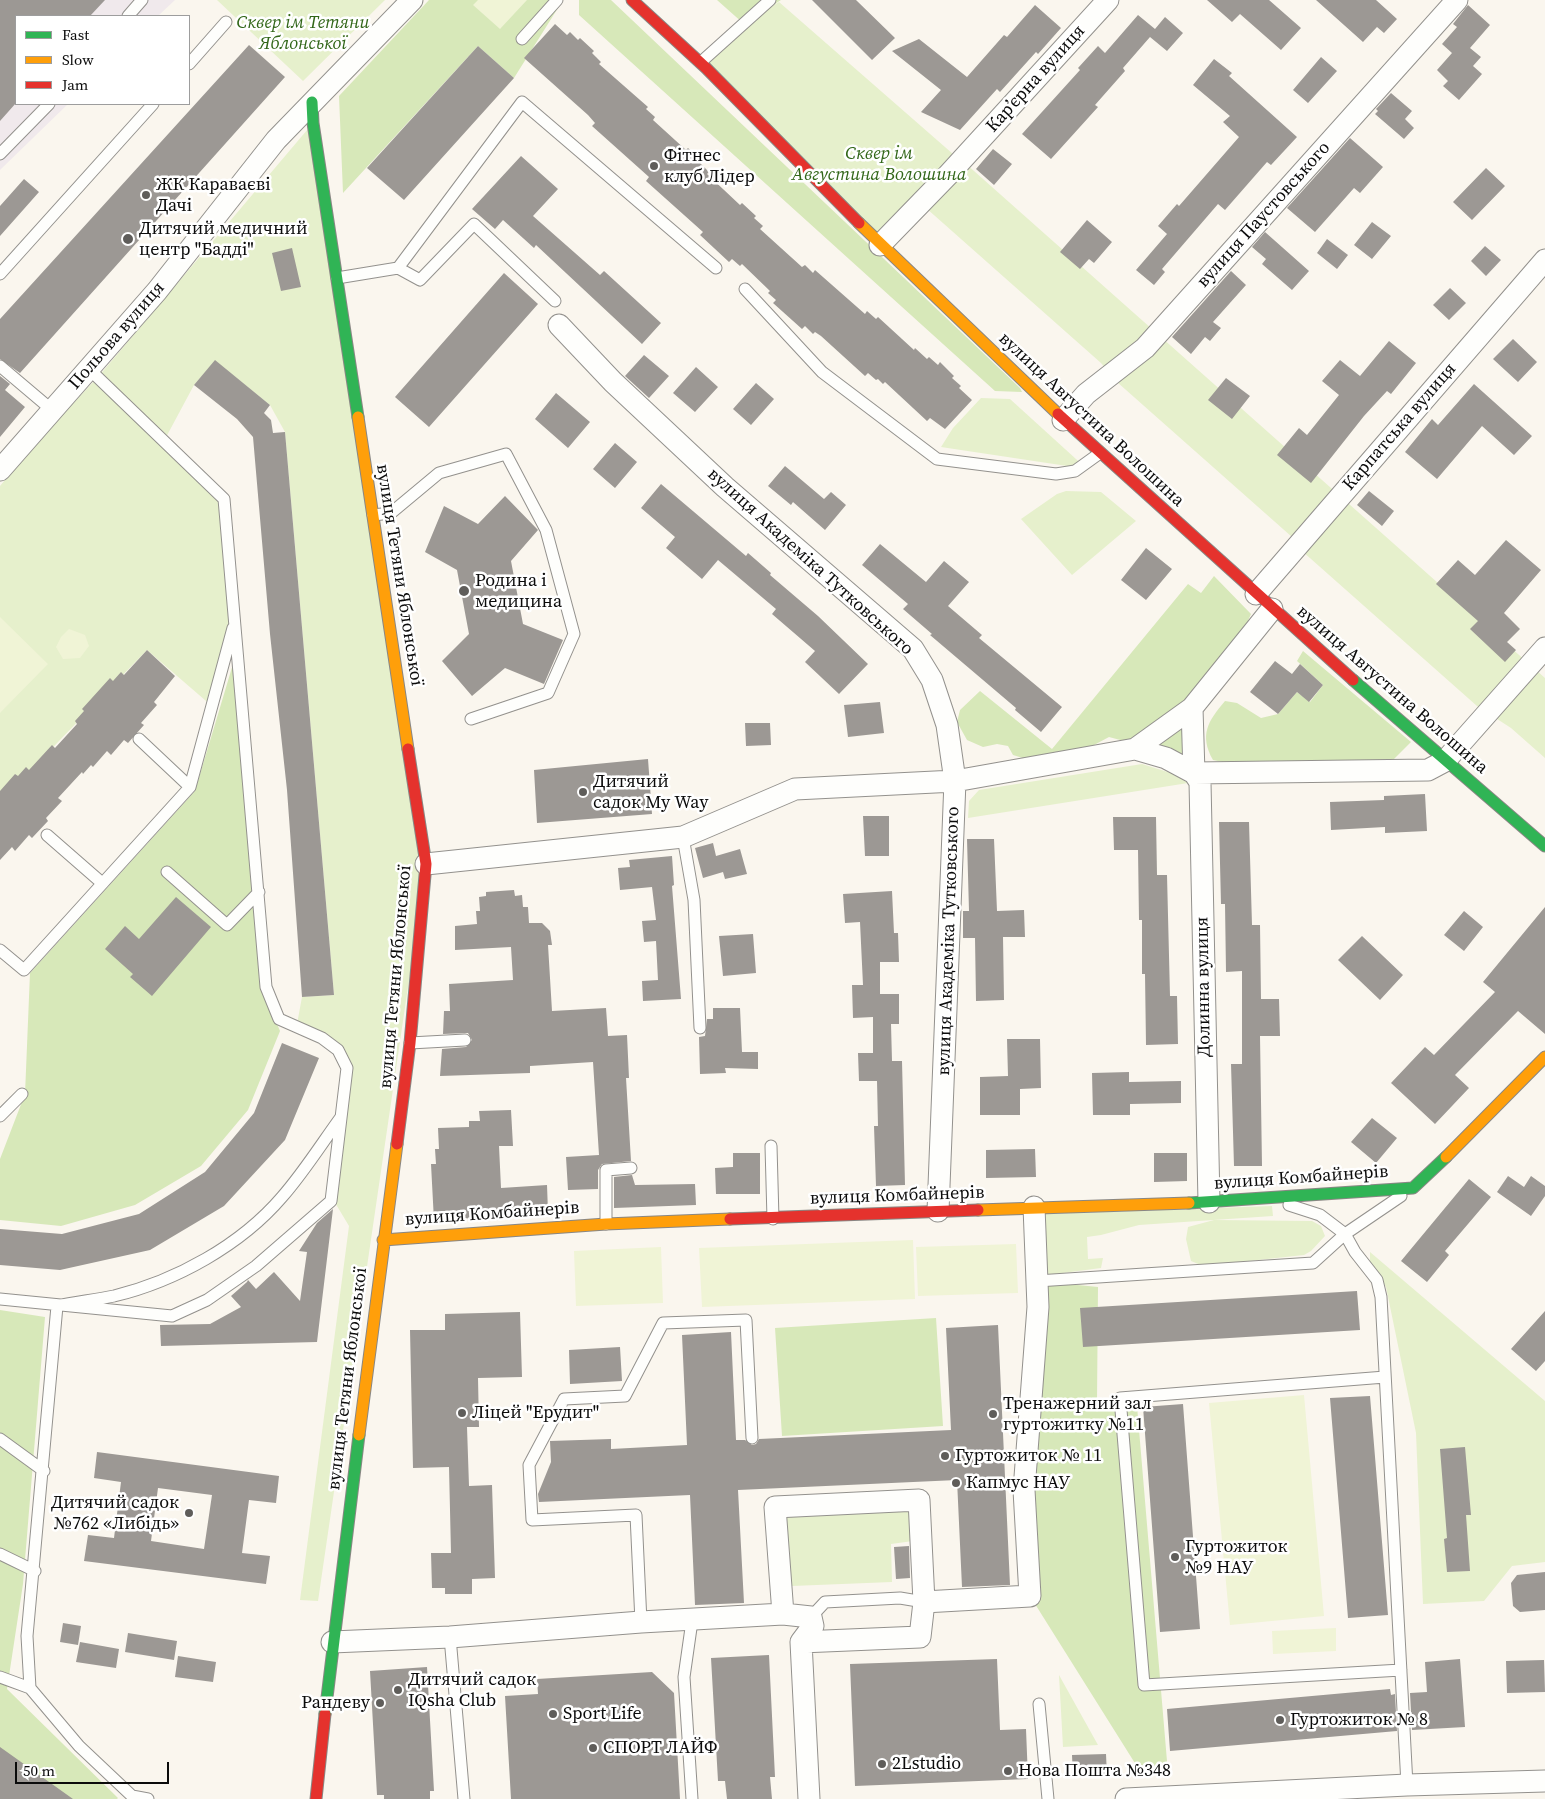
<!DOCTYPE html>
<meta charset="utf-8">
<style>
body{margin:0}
#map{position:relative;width:1545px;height:1799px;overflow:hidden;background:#faf6ee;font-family:"Source Serif 4",serif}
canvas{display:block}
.legend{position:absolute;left:15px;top:15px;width:175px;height:90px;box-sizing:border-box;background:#fff;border:1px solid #9d9d9d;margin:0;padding:6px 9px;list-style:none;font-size:15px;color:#0b0b0b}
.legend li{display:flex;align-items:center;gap:10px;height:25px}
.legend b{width:25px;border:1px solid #9d9d9d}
.scale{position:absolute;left:15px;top:1762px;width:154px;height:22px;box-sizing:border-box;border:2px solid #0b0b0b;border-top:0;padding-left:6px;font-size:15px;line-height:18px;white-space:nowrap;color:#0b0b0b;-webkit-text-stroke:4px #fff;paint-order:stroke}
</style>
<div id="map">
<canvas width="1545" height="1799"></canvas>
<ul class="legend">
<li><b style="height:6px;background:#30b455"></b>Fast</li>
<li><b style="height:6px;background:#ff9f0a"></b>Slow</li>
<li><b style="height:6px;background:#e5322d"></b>Jam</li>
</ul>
<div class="scale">50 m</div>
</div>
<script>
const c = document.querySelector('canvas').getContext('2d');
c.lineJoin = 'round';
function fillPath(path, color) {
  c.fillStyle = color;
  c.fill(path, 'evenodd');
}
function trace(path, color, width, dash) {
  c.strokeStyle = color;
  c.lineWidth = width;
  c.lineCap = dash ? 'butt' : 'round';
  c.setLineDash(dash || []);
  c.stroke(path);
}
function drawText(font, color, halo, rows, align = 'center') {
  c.font = font + ' "Source Serif 4",serif';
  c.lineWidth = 5;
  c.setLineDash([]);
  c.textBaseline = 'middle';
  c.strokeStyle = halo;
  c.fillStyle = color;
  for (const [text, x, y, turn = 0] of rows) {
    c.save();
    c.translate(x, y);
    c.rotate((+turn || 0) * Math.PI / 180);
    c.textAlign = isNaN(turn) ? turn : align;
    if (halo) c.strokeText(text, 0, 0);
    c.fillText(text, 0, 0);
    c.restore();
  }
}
const industrial = new Path2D(`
 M0 0H175L158 16H16V104H68L0 170Z`);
const green = new Path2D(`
 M217 0H385L303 81Z
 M779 2 961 161 880 245 701 62 744 24Z
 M313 123 426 864 318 1601 300 1600 349 1226 334 1201 350 1067 297 1024 302 997 334 995 285 432 270 405 215 361 194 385 164 441 224 499 236 619 213 707 147 650 0 802V486L32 447 98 377Z
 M965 163 1545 678V758L1511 728 1477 706 1302 551 1292 537 1117 382 1101 363 926 208Z
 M981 398 1010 399 1087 469 941 447 953 428Z
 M1066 491 1101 492 1136 521 1072 575 1021 519 1057 494Z
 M1142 764 1171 773 1188 783 968 818 969 801 979 790Z
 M1272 1206 1273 1216 1139 1225 1101 1235 1087 1237 1088 1259 1103 1258 1101 1268 1040 1276 1036 1232 1046 1214Z
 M1214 1220 1312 1221 1321 1226 1325 1236 1311 1251 1304 1255 1203 1266 1191 1261 1186 1239 1188 1227Z
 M1370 1252 1545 1401V1562L1512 1566 1484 1601 1423 1604 1416 1433 1386 1287 1370 1265Z
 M912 1508 913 1541 891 1544 892 1582 792 1586 784 1514Z
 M1059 1675 1098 1745 1063 1747Z`);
const forest = new Path2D(`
 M429 0H563L514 78 478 46 343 193 339 96Z
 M579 0H611L1020 388 1022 392 995 391 579 15Z
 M717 0H781L744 24Z
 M1214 576 1251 614 1239 641 1180 712 1149 732 1124 741 1109 737 1079 753 1026 759 1013 755 1008 746 997 744 983 747 967 740 957 722 960 710 980 691 1052 749 1188 584 1201 593Z
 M1303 651 1411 742 1392 761 1232 764 1213 760C1199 735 1208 721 1225 701L1237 703 1261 718 1278 714 1297 692 1310 702 1323 685 1297 661Z
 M233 664 262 988 280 1031 248 1110 201 1166 135 1205 61 1226 0 1220V1159L25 1094 30 973 195 791Z
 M1179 724 1187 729 1190 740 1181 755 1166 758 1158 744Z
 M1037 1281 1098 1287 1097 1401 1137 1406 1168 1773 1143 1776 1030 1596Z
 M0 1310 45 1317 23 1584 7 1689 118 1798 117 1799H0Z
 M936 1318 943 1426 782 1436 775 1328Z`);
const pitch = new Path2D(`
 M478 0H527L500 29 473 5Z
 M0 617 48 664 0 713Z
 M69 629 85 635 89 646 80 658 63 659 56 647 61 637Z
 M913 1240 915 1299 702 1307 699 1248Z
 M1016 1244 1018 1293 918 1296 916 1247Z
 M661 1247 663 1303 576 1306 574 1251Z
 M1304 1395 1324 1616 1230 1625 1209 1403Z
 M1336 1628V1651L1273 1654 1272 1631Z`);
const building = new Path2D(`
 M0 0H105L90 16H16V103L0 121Z
 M812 0H856L895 38 872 60Z
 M1207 0H1269L1301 28 1281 50 1240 14 1232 22Z
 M1316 0H1376L1397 19 1384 33 1377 27 1363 42Z
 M1035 5 1061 28 1038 54 1036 52 1000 92 997 89 960 130 921 112 941 90 892 51 919 39 967 77 1004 35 1007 37Z
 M1468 5 1490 25 1470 48 1481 57 1473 66 1482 74 1459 100 1443 86 1448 81 1437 70 1452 53 1442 44 1457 27 1453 24Z
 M1138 15 1155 29 1165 17 1183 33 1167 51 1150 37 1123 68 1125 71 1095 105 1098 107 1051 159 1022 134 1080 70 1078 68 1098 46 1105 53Z
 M555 24 567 35 570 32 578 40 580 38 594 51 592 53 601 62 599 64 648 107 646 109 655 117 653 120 686 150 688 148 702 161 700 163 709 172 707 174 740 205 742 203 756 216 754 218 763 226 760 229 802 267 805 265 813 273 815 270 865 314 867 311 876 319 878 317 914 350 915 348 927 359 929 357 938 365 940 362 954 376 952 378 961 386 959 388 972 400 945 429 930 418 927 421 885 382 883 384 878 379 876 380 868 373 865 376 821 336 815 332 813 334 805 326 802 329 773 303 776 300 768 293 770 291 742 264 740 266 732 259 729 262 700 235 703 232 646 181 649 177 592 126 595 123 588 115 524 58Z
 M249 45 285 77 20 373 0 359V319Z
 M478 46 514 78 404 200 367 168Z
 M1321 57 1337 71 1308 103 1293 90Z
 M1214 59 1232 73 1229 76 1297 137 1271 165 1267 162 1225 210 1218 204 1162 269 1165 272 1154 285 1136 270 1167 234 1158 226 1177 204 1179 206 1239 137 1223 122 1230 116 1193 85Z
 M1391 93 1412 111 1405 119 1414 128 1404 139 1375 114 1378 111 1376 109Z
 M1350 138 1383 167 1360 193 1354 188 1315 232 1287 208Z
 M993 149 1012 164 994 185 976 169Z
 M521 156 558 189 533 216 600 275 604 271 661 323 642 344 536 245 534 248 503 220 495 229 472 209Z
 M1486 168 1505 186 1472 220 1453 202Z
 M24 179 39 192 0 236V206Z
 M1087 220 1112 242 1094 263 1089 259 1080 269 1060 252Z
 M1372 222 1391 236 1372 259 1354 245Z
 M1265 232 1309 271 1292 290 1262 264 1266 259 1252 247Z
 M1327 239 1348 255 1337 269 1317 253Z
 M1485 246 1501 260 1486 276 1471 261Z
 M292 248 301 287 281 291 272 253Z
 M1231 271 1246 285 1213 322 1221 328 1210 341 1205 337 1191 354 1172 337Z
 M504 273 538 304 429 427 395 397Z
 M1450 288 1466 303 1449 320 1433 305Z
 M1513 339 1537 362 1518 382 1493 359Z
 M1389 341 1416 363 1391 394 1387 391 1364 416 1311 483 1277 455 1299 428 1307 435 1339 395 1322 381 1340 360 1360 376Z
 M644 355 669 376 649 398 625 376Z
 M215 360 270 405 264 413 271 420 273 433 285 432 334 995 302 997 287 790 270 634 253 437 237 419 194 385Z
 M696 367 718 387 695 412 673 393Z
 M0 376 10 384 5 390 25 407 0 437Z
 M1226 378 1250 396 1232 419 1208 400Z
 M756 383 774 399 751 425 733 409Z
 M1474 384 1532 436 1514 455 1482 426 1437 479 1405 452 1432 419 1438 425Z
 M556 393 590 422 568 448 535 419Z
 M615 443 637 462 615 488 593 469Z
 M785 466 824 499 831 492 846 505 825 530 793 502 791 505 768 486Z
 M661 484 746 556 748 553 771 573 770 575 818 616 868 664 839 694 805 662 815 651 772 614 776 609 718 560 702 579 666 548 675 537 641 508Z
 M1369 491 1394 511 1382 526 1357 505Z
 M505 496 538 530 511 561 523 624 563 640 544 684 505 668 472 696 442 661 469 634 457 570 425 552 444 506 478 524Z
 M1506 540 1541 570 1504 613 1520 629 1507 642 1516 650 1505 662 1470 629 1478 621 1436 584 1458 560 1475 575Z
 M880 544 926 582 944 561 969 582 948 606 982 635 979 638 1062 707 1041 732 1015 710 1016 708 930 635 932 634 903 609 908 604 862 565Z
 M1146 548 1172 569 1146 600 1121 580Z
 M147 650 175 676 154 702 157 705 141 723 144 725 128 743 124 740 111 755 107 751 93 767 91 765 83 774 82 772 58 798 62 801 46 818 48 821 32 838 29 835 15 851 12 847 0 860V791L15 774 18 776 26 767 29 770 52 745 55 748 77 724 75 721 84 711 82 709 110 678 113 681 121 672 124 675Z
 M1275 661 1292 674 1300 664 1323 685 1309 702 1297 692 1278 714 1250 692Z
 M880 702 884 733 848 737 844 705Z
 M745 723H770L771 745 746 746Z
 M648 759 652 814 537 823 534 770Z
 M1425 794 1427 831 1385 833V827L1331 830 1330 802 1384 800V796Z
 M863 816H889V856H865Z
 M1113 817H1156L1157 875H1167L1170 996H1177L1178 1044 1146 1045 1145 974H1142V920H1139L1138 850H1114Z
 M1219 822H1249L1252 925H1260L1261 999H1279L1280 1036H1260L1262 1166H1234L1231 1064H1242V971L1226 972 1225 904H1221Z
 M967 839H994L997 911 1024 910 1025 937H1003L1004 1000 976 1001 975 938H963V911H969Z
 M713 843 716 856 740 849 747 874 725 879 723 872 703 878 695 848Z
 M672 856 674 885 672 886 681 999 643 1001 642 981 658 980 656 941 644 942 642 921 656 920 652 887 620 890 618 868 630 867 629 860Z
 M514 890 515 896 522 895 523 907H528L529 923H542L550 931 552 945H548L552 1011 606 1008 608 1036 627 1035 629 1078H626L631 1161 602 1164 598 1170V1189L568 1190 566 1157 599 1155 593 1062 530 1066V1073L440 1076 442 1049 466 1047 472 1040 468 1033 443 1034 444 1011H450L449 984 513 980 511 947 455 950V926L477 924 476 911H480L479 897 486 896V892Z
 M892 891 894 933H898L899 962H880V994H899V1024H891L892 1061H902L905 1185 876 1186 874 1126H878L877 1081H859L858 1053H873V1017L853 1018 852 985H863L860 922 845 923 843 894Z
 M176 897 211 927 152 996 130 977 133 974 105 949 125 926 139 939Z
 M1545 907V1034L1518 1011 1455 1075 1469 1088 1435 1124 1391 1083 1425 1047 1434 1055 1495 992 1483 982Z
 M1464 911 1483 927 1464 951 1444 935Z
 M753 934 756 973 723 976 719 936Z
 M1362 936 1403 975 1380 1000 1338 960Z
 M713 1008H740L742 1052H758V1069L725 1068 726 1073 700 1074 699 1037 705 1036 707 1019H713Z
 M1007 1039H1040L1041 1088 1020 1089V1115H980V1077L1008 1076Z
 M282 1043 319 1058 285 1140 224 1206 150 1250 60 1270 0 1265V1229L62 1234 139 1214 205 1172 254 1113Z
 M1129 1072V1082L1181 1081V1103L1130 1104V1115H1093L1092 1073Z
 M511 1110 513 1146H499L501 1188 547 1185 548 1212 434 1221 431 1164H436L435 1149H439L438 1128 469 1127V1121H480L479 1111Z
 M1372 1118 1397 1138 1376 1163 1351 1142Z
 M1035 1149 1036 1177 986 1178V1150Z
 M733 1153H760V1194H716L715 1168 733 1167Z
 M1154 1153H1187V1181L1154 1182Z
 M632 1175 635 1185 695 1184 696 1205 614 1208V1177Z
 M1508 1176 1524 1187 1531 1176 1545 1186V1196L1531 1216 1497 1192Z
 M1469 1179 1491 1197 1445 1251 1449 1255 1427 1282 1401 1261Z
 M333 1209 317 1342 161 1346 160 1325 210 1324 241 1307 231 1296 247 1282 248 1280 256 1289 274 1272 300 1301 307 1252 299 1251 317 1223Z
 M1357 1291 1360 1330 1083 1347 1080 1308Z
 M1545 1311V1361L1536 1371 1511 1349Z
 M520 1312 522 1377 478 1378 479 1427H467L469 1486 492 1485 495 1578 472 1579V1594H445V1588H432L431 1553H451L449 1467 413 1468 410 1330H445V1314Z
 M998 1325 1010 1585 962 1587 957 1480 738 1490 744 1603 695 1605 690 1495 539 1502 538 1494 551 1462 550 1441 611 1439V1449L687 1445 682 1335 731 1332 736 1440H745L752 1445 756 1444 759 1439 951 1430 946 1328Z
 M620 1347 622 1381 570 1384 569 1350Z
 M1370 1396 1388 1615 1348 1618 1330 1398Z
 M1183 1404 1200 1629 1160 1632 1143 1407Z
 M1465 1447 1471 1515H1466L1470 1571 1447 1572 1444 1539 1447 1538 1440 1449Z
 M97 1452 279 1476 276 1503 249 1500 242 1553 270 1556 266 1584 84 1561 88 1535 114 1538 121 1482 94 1478ZM158 1488 212 1495 204 1549 151 1541Z
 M909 1546 910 1578 896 1579 894 1547Z
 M1545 1572V1610L1520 1612 1513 1606 1511 1583 1517 1575Z
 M63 1623 81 1626 78 1645 60 1642Z
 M128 1633 177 1641 174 1660 125 1652Z
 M80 1642 119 1649 116 1668 76 1662Z
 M769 1655 775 1777H770L772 1799H727L725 1781H718L711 1658Z
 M178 1656 216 1662 213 1682 175 1677Z
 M997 1659 1000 1730 1026 1729 1028 1779 855 1786 850 1664Z
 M1460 1659 1465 1727 1412 1730 1410 1693 1427 1692 1425 1662Z
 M1544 1660 1545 1692 1507 1693 1506 1661Z
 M427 1667 434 1791H430V1799H384V1795H377L370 1671Z
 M652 1672 674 1693 680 1799H511L505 1696 538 1694 537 1679Z
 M1390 1689 1391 1695 1395 1694 1397 1731 1170 1751 1167 1709Z
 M0 1747 73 1799H0Z
 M1106 1754 1107 1776 1073 1777 1072 1755Z`);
const lane = new Path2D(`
 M128 16 142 0
 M522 39 557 0
 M701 62 770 0
 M189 64 226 22
 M0 154 49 104
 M398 268 420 280 474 224 555 301
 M0 274 153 104
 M337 278 398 268 522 102 716 268
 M745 289 822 372 937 459 1056 474 1075 471 1100 453
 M0 366 52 410
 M373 515 391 513 439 473 506 454 546 530 574 634 548 693 471 719
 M139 739 190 787
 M47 835 102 883
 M683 837 694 900 700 1028
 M167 872 227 925 259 892
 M0 950 24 970 190 787 233 628
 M410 1043 465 1040
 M0 1116 22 1094
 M771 1146 773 1219
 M1289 1205 1320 1215 1345 1234 1355 1252 1377 1280 1381 1297 1407 1785
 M606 1224V1170L631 1168
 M1037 1281 1313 1263 1345 1234 1401 1196
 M0 1299 172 1316 207 1300 256 1266 331 1201 347 1068 338 1050 322 1038 279 1019 266 987 224 499 89 369
 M1385 1377 1120 1398 1144 1685 1401 1670
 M0 1439 44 1471
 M0 1554 35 1571
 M811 1617 825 1602 900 1598 924 1602
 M692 1621 684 1677 692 1799
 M641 1622 636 1515 532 1520 529 1465 564 1399 625 1396 663 1323 746 1320 752 1438
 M450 1637 464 1799
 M0 1677 30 1688
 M1039 1704 1048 1799
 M148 1799 132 1796 79 1746 30 1688 27 1636 57 1306C76 1302 95 1300 114 1296 176 1281 241 1245 282 1197 304 1172 322 1143 341 1117`);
const street = new Path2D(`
 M880 245 948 175 1108 0
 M559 325 613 382 725 487 913 649 932 680 947 725 955 781 938 1211
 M1063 420 1086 394 1145 348 1457 0
 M0 470 157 291 276 140 412 0
 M1256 594 1545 260
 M1192 708 1194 773 1200 782 1209 1202
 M1135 749 1192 708 1272 609
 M426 864 683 837 795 789 955 781 1135 749 1166 758 1194 773 1428 770 1445 761 1545 648
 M783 1614 811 1617 813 1626 801 1642
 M332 1642 450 1637 641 1622 783 1614 775 1507 919 1500 924 1602
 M809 1799 801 1642 920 1637 924 1602 1030 1596 1024 1490 1038 1307 1034 1207
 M1126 1799 1407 1785 1545 1781`);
const fast = new Path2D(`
 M312 102 313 123 358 417
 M1353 680 1545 846
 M1189 1203 1413 1188 1446 1157
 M325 1714 359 1435`);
const slow = new Path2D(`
 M859 223 1058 414
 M358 417 408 749
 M1446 1157 1545 1057
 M978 1210 1189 1203
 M383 1240 606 1224 730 1219
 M359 1435 397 1144`);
const jam = new Path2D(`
 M632 0 706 68 859 223
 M1058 414 1353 680
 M397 1144 410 1043 426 864 408 749
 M730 1219 978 1210
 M316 1799 325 1714`);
const markers = [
 [654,166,5,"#5f5d5a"],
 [146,195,5,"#5f5d5a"],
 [128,239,6,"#5f5d5a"],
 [464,591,6,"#5f5d5a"],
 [583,792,5,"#5f5d5a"],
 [462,1413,5,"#5f5d5a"],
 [993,1414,5,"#5f5d5a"],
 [945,1456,5,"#5f5d5a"],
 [956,1483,5,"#5f5d5a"],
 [189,1513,5,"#5f5d5a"],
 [1175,1557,5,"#5f5d5a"],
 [398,1690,5,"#5f5d5a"],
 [380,1703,5,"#5f5d5a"],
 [553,1714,5,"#5f5d5a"],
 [1280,1720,5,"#5f5d5a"],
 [593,1748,5,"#5f5d5a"],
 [882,1764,5,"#5f5d5a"],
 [1008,1771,5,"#5f5d5a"]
];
const parkNames = [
 ["Сквер ім Тетяни",303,23],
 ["Яблонської",303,44],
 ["Сквер ім",879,154],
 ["Августина Волошина",879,175]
];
const streetNames = [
 ["Карʼєрна вулиця",1036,79,-48],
 ["вулиця Паустовського",1264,215,-48],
 ["Польова вулиця",117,336,-49],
 ["вулиця Августина Волошина",1091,420,43],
 ["Карпатська вулиця",1400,427,-49],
 ["вулиця Академіка Тутковського",810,562,42],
 ["вулиця Тетяни Яблонської",399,575,81],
 ["вулиця Августина Волошина",1392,690,41],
 ["вулиця Академіка Тутковського",949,941,-88],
 ["вулиця Тетяни Яблонської",396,977,-85],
 ["Долинна вулиця",1204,987,-91],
 ["вулиця Комбайнерів",1301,1178,-4],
 ["вулиця Комбайнерів",897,1196,-2],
 ["вулиця Комбайнерів",492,1214,-4],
 ["вулиця Тетяни Яблонської",348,1379,-83]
];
const poiNames = [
 ["Фітнес",664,156],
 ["клуб Лідер",664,177],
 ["ЖК Караваєві",156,185],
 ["Дачі",156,206],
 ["Дитячий медичний",139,229],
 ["центр \"Бадді\"",139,250],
 ["Родина і",475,581],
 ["медицина",475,602],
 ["Дитячий",593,782],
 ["садок My Way",593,803],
 ["Тренажерний зал",1003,1404],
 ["гуртожитку №11",1003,1425],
 ["Ліцей \"Ерудит\"",472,1413],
 ["Гуртожиток № 11",955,1456],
 ["Капмус НАУ",966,1483],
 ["Дитячий садок",179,1503,"right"],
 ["№762 «Либідь»",179,1524,"right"],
 ["Гуртожиток",1185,1547],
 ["№9 НАУ",1185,1568],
 ["Дитячий садок",408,1680],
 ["IQsha Club",408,1701],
 ["Рандеву",370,1703,"right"],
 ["Sport Life",563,1714],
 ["Гуртожиток № 8",1290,1720],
 ["СПОРТ ЛАЙФ",603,1748],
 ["2Lstudio",892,1764],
 ["Нова Пошта №348",1018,1771]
];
fillPath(industrial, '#f0e9ec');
fillPath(green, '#e6f0cc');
fillPath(forest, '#d7e8b9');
fillPath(pitch, '#f0f4d6');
fillPath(building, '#9c9894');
trace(lane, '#93918d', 13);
trace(street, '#93918d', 23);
trace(fast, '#898784', 13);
trace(slow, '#898784', 13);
trace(jam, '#898784', 13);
trace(lane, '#fefefc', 11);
trace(street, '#fefefc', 21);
trace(fast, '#30b455', 11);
trace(slow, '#ff9f0a', 11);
trace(jam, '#e5322d', 11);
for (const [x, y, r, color] of markers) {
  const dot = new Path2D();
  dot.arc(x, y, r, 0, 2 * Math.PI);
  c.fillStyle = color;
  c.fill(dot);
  trace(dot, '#fff', 2);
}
drawText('italic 18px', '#316618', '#fff', parkNames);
drawText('18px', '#0b0b0b', '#fff', streetNames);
drawText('18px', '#0b0b0b', '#fff', poiNames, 'left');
</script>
